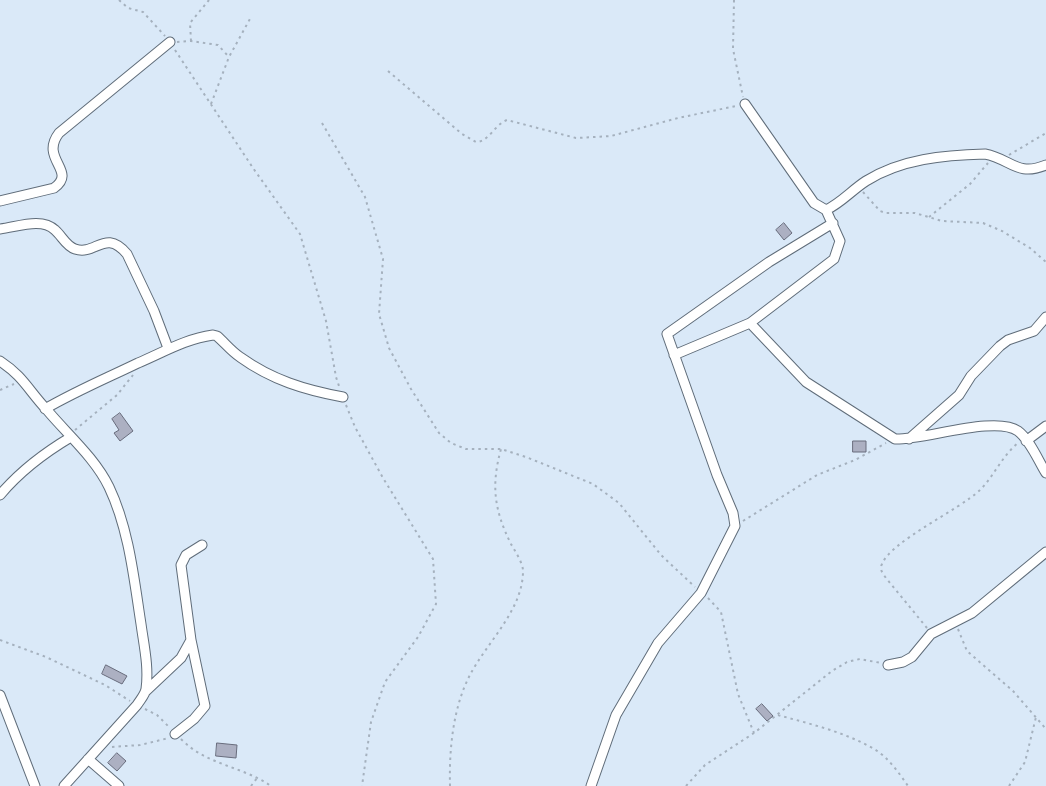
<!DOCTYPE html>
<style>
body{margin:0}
canvas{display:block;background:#dae9f8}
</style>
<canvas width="1046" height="786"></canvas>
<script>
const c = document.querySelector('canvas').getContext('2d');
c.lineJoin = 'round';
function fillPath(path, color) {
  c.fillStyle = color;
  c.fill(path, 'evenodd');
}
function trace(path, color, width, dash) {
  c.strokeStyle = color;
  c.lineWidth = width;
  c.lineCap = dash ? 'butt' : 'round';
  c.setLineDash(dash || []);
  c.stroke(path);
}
const building = new Path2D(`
 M784 223 792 233 784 240 776 230Z
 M120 413 133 431 120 441 114 433 119 430 112 419Z
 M853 441H866V452H853Z
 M106 665 127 676 122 684 102 674Z
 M762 704 773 716 767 721 756 709Z
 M217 743 237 745 236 758 216 756Z
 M117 753 126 761 117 771 108 763Z`);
const path = new Path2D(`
 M119 0 128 8 143 12 165 36
 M734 0 733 49 743 97
 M191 41 190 23 209 0
 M177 42 191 41 218 45 229 57
 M175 50 253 168 300 234 326 321 336 377 340 389
 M388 71 462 134 476 142C489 142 495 124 507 120L576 138 611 136 678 118 736 106
 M211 104 229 57 251 17
 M322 123 365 197 383 259 379 314 389 348 411 389 439 433 451 443 466 449H501L526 457 593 484 619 503 661 555 695 587
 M1009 155 1046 133
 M863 192 880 211 886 213H915L942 221 983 223 1002 231 1030 248 1046 262
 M929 217 970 184 988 163
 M0 390 14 384
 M346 405 355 427 383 478 433 559 436 604 418 637 385 682 371 722 362 786
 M75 430 117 395 133 375
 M743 521 817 475 855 460 886 443
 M708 598 721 612 738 694 754 733
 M927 628 886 578C883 574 879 569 882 564 891 541 959 510 980 490 994 476 1002 456 1018 443
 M958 629 967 651 1013 691 1046 729
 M0 640 46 657 105 685 130 701
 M145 709 157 715 169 727
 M778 715C810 724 845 732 874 749 888 757 899 773 908 786
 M181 739C206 765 242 766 271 786
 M112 747 140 745 169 738
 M251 786 257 778
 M450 786C449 750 453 707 470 675 487 642 523 610 523 571 523 563 515 551 511 544 494 510 491 485 501 449
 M686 786 705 765 754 733 832 671 847 662 860 659 881 663
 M1009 786 1025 762 1036 717`);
const minor = new Path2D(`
 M745 104 814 203 826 210C841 203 852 190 866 181 901 159 944 155 985 154 1011 159 1017 177 1046 165
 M0 201 54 188C78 171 39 159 59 133L170 42
 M0 229C17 227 42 217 55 230 62 236 66 246 75 249 96 256 105 228 127 254L154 311 168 348
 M750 323 806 382 895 439C924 440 996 415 1018 431 1030 440 1038 460 1046 473
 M674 355 750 323 834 259 840 241 826 210
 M0 361C23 376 29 391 47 410 68 435 95 458 109 487 129 529 134 579 141 624 144 646 149 667 146 689 145 695 140 700 137 705L64 786
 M45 409C76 391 107 378 138 363 164 352 185 339 213 335L217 336C225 343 231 351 240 357 272 380 305 390 343 397
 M909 439 959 395 971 376 1000 346 1008 340 1034 331 1046 317
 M1026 441 1046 426
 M0 495C21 470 44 453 71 437
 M888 665 903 662 912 657 931 634 972 613 1046 552
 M146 691 181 658 191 640 181 565 186 555 202 545
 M0 695 35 786
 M175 734 194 719 205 706 191 640
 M88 759 119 786
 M591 786 616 715 658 643 701 593 735 526 733 513 717 475 667 334 769 262 833 223`);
fillPath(building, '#acb0c2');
trace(building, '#686c7c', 1);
trace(minor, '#606d7a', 11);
trace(path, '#a5b1be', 2, [2.5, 4]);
trace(minor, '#fff', 9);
</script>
